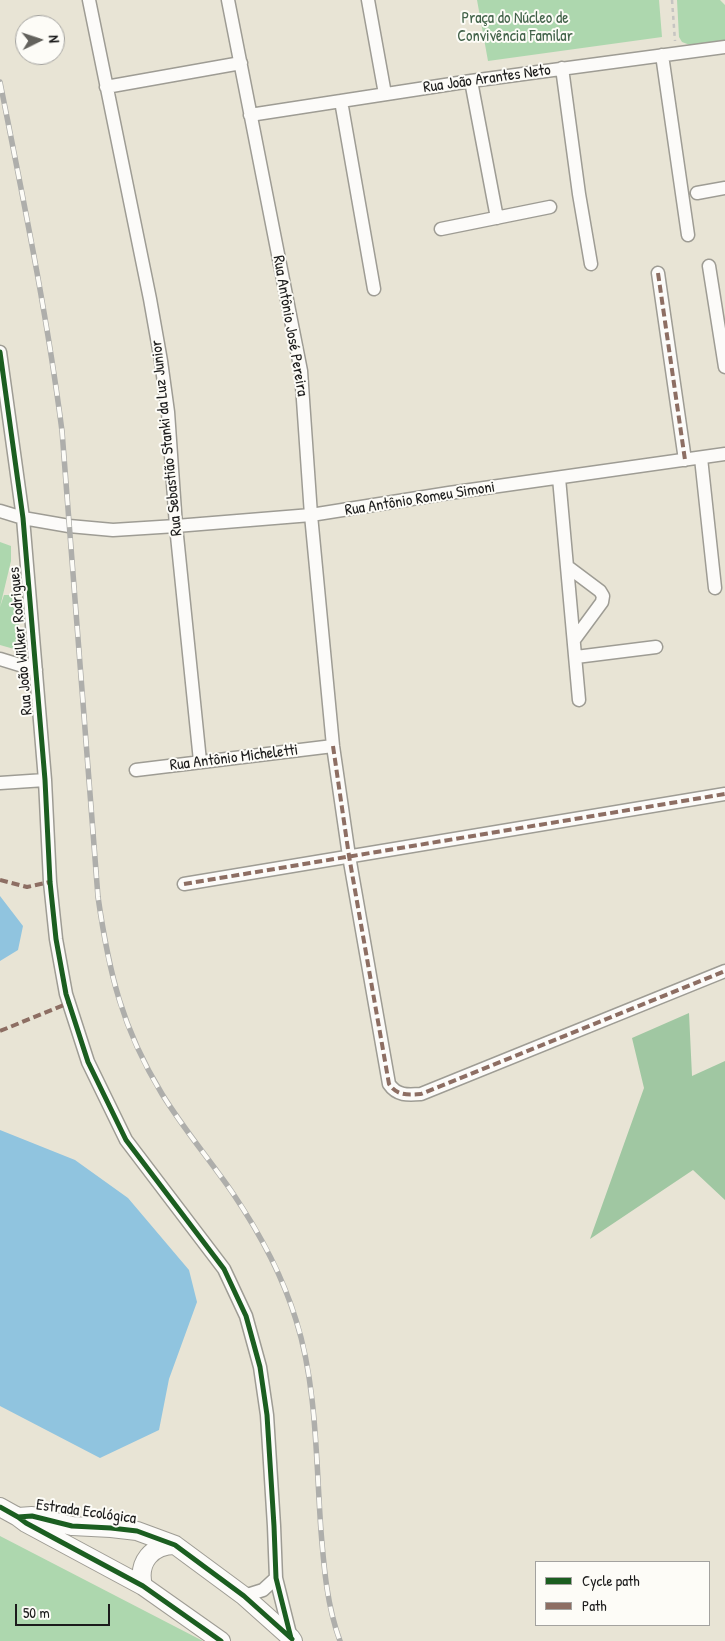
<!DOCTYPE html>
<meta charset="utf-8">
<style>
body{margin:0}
#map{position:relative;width:725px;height:1641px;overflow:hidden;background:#e8e4d5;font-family:"Patrick Hand",sans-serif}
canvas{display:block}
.legend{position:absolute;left:535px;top:1561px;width:175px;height:65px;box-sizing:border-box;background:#fdfcf7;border:1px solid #a3a29f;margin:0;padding:6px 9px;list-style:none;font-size:15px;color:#1c1c1c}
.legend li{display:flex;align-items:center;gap:10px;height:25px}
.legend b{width:25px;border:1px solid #a3a29f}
.north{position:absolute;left:15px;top:15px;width:50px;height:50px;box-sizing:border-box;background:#fdfcf7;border:1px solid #a3a29f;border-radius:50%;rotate:86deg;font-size:14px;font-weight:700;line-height:20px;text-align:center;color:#1c1c1c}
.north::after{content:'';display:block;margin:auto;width:18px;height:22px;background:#63625d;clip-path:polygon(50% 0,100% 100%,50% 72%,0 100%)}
.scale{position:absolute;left:15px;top:1604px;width:95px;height:22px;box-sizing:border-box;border:2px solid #1c1c1c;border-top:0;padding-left:6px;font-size:15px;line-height:18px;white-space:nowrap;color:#1c1c1c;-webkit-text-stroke:4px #fdfcf7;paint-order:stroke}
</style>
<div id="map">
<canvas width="725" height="1641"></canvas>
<ul class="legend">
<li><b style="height:6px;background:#1b5e20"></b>Cycle path</li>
<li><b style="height:6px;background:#8d6e63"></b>Path</li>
</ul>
<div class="north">N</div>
<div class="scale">50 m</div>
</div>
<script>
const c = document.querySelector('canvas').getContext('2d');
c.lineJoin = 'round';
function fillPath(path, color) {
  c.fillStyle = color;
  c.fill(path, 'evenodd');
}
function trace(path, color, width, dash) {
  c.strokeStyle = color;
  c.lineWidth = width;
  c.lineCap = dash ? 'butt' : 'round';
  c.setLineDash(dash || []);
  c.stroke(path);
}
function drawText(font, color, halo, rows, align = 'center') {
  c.font = font + ' "Patrick Hand",sans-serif';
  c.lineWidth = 4;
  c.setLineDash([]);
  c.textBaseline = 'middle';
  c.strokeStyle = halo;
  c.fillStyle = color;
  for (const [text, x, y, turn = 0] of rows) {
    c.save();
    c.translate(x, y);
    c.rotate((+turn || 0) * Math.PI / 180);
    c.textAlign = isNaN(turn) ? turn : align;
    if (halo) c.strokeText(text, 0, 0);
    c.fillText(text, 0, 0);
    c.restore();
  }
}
const green = new Path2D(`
 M477 0H659L662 37 488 61Z
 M677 0H720L725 5V40L690 45 682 42 679 37Z
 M0 542 11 546V561L0 607 4 595H16L21 651 0 645Z
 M0 1536 203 1641H0Z`);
const forest = new Path2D(`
 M689 1013 692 1076 725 1061V1200L693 1170 590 1239 644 1088 632 1038Z`);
const water = new Path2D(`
 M0 896 23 926 18 950 0 961Z
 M0 1130 75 1160 128 1198 189 1270 197 1302 169 1379 159 1430 100 1458 0 1406Z`);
const path = new Path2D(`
 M672 0 675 41`);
const street = new Path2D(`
 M89 0 150 299 161 361 168 412 176 526 200 761
 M228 0 301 371 311 515 333 746 349 856 389 1084C397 1096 408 1095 421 1094L725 971
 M368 0 385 94
 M662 55 688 235
 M562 68 579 194 591 264
 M471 81 497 218
 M106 87 241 63
 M341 101 374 289
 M250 115 471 81 725 47
 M697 193 725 188
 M441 229 550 207
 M709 266 725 367
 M658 273 685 460
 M0 352 23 518 45 780 50 882 56 939 66 994 88 1062 126 1140 224 1269 246 1316 260 1367 267 1415 274 1526 276 1578 291 1638
 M701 458 715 588
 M559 478 579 700
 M0 511 23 518 69 526 113 530 176 526 311 515 449 493 725 454
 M568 567 600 591 603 596 602 602 574 640
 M576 657 656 647
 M0 659 36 670
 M136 770 333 746
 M0 783 45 780
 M184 884 725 794
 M244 1596 263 1590 276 1578`);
const secondary = new Path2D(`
 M0 1507 18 1517 26 1523 143 1586 221 1641
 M18 1517 32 1516 72 1526 111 1528 137 1531 175 1545 244 1596 291 1638 293 1641
 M143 1586C137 1562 152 1545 175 1545`);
const rail = new Path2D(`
 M0 82C23 198 47 314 62 431L98 897C109 973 122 1028 162 1094 183 1128 209 1159 232 1192 259 1232 282 1274 296 1320 317 1386 316 1462 321 1531 324 1568 327 1606 340 1641`);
const quiet = new Path2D(`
 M658 273 685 460
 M333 746 349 856 389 1084C397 1096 408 1095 421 1094L725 971
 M0 880 27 887 50 882
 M184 884 725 794
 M0 1031 69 1003`);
const cycleway = new Path2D(`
 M0 352 23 518 45 780 50 882 56 939 66 994 88 1062 126 1140 224 1269 246 1316 260 1367 267 1415 274 1526 276 1578 291 1638
 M0 1507 18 1517 26 1523 143 1586 221 1641
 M18 1517 32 1516 72 1526 111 1528 137 1531 175 1545 244 1596 292 1639`);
const parkNames = [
 ["Praça do Núcleo de",515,19],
 ["Convivência Familar",515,37]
];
const streetNames = [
 ["Rua João Arantes Neto",487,79,-8],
 ["Rua Antônio José Pereira",290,326,80],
 ["Rua Sebastião Stanki da Luz Junior",167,438,-96],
 ["Rua Antônio Romeu Simoni",420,499,-9],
 ["Rua João Wilker Rodrigues",21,641,-95],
 ["Rua Antônio Micheletti",234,758,-7],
 ["Estrada Ecológica",86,1512,8]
];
fillPath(green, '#add7ae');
fillPath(forest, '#a0c7a2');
fillPath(water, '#90c4df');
trace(street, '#9e9c94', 15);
trace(secondary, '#9e9c94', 20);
trace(path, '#c6c5c2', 2.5, [4, 4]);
trace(street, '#fcfbf9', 12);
trace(secondary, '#fcfbf9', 18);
trace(rail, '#aeaeab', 5.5);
trace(rail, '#fdfcf7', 4, [11]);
trace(quiet, '#8d6e63', 4, [8, 4]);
trace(cycleway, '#1b5e20', 5);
drawText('16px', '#43634a', '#fdfcf7', parkNames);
drawText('16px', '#1c1c1c', '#fdfcf7', streetNames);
</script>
